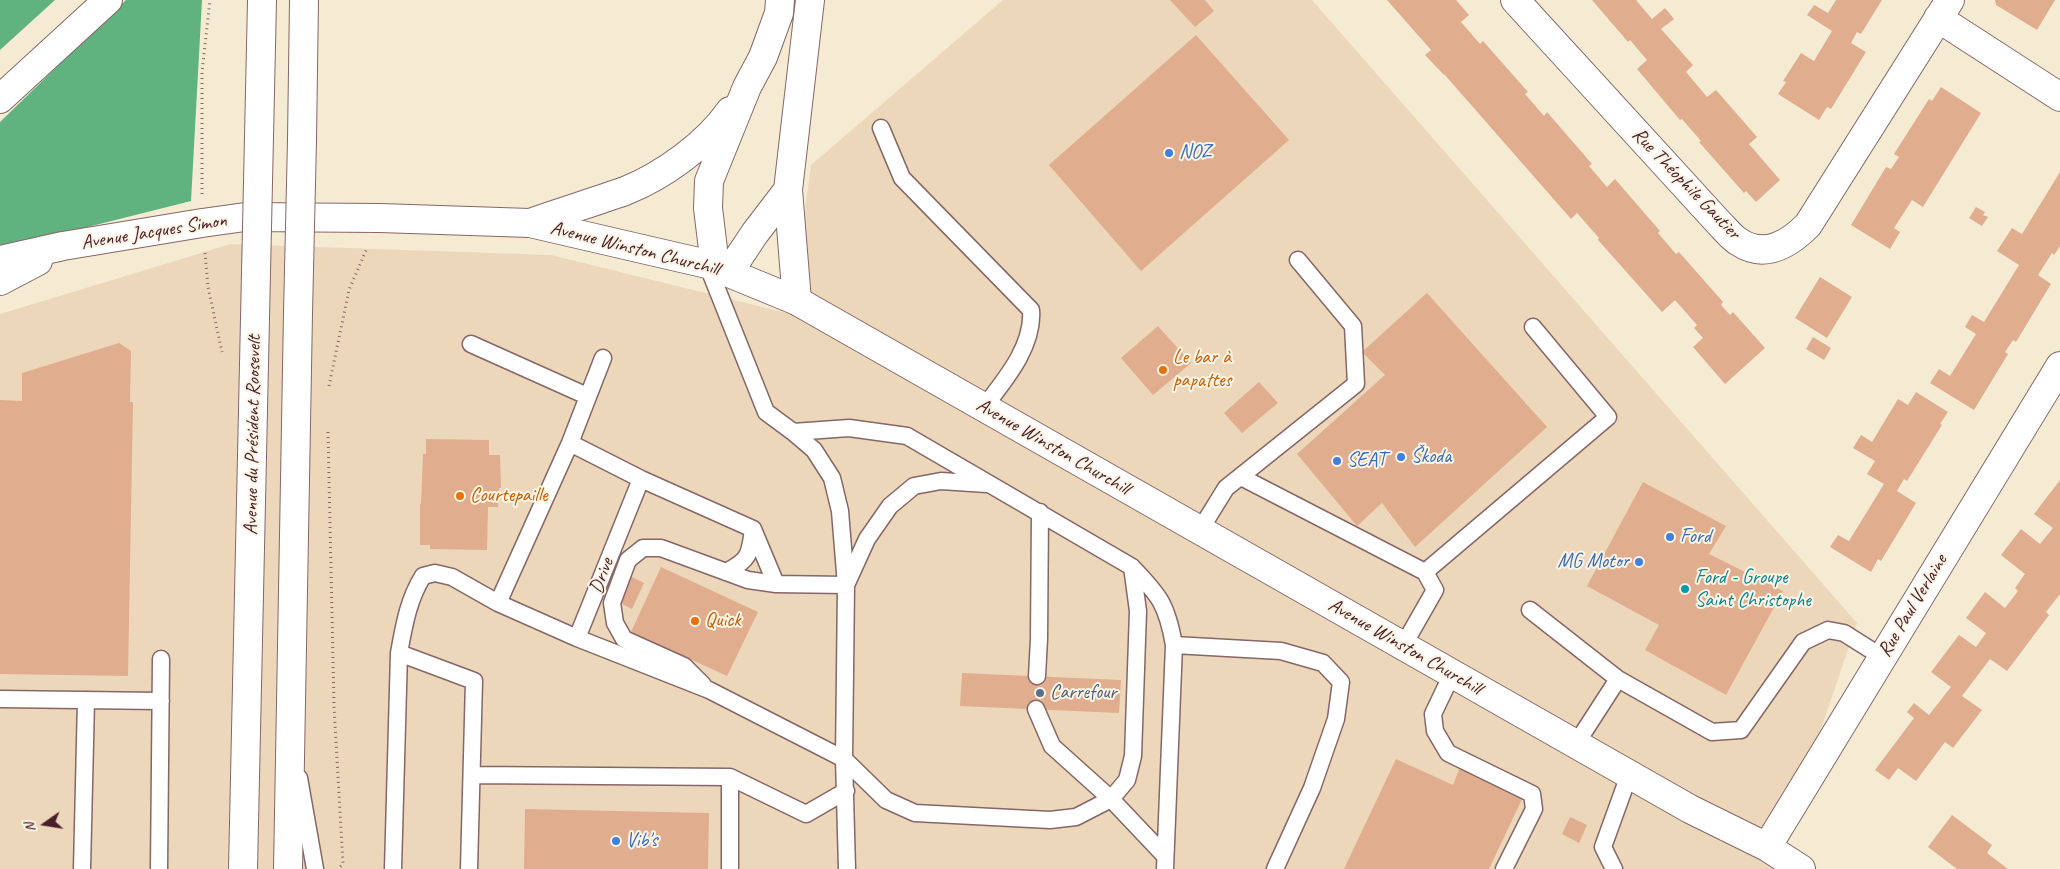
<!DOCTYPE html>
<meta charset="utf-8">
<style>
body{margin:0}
#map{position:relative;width:2060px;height:869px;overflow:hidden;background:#f5ebd3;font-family:Caveat,sans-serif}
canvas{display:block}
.north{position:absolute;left:20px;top:799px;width:50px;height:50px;-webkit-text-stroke:4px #fcf5e5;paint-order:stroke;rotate:257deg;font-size:14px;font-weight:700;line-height:20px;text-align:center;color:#4a1f2b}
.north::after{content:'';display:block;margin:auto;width:18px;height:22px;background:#4a1f2b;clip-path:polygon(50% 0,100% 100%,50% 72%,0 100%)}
</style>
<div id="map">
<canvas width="2060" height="869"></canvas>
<div class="north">N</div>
</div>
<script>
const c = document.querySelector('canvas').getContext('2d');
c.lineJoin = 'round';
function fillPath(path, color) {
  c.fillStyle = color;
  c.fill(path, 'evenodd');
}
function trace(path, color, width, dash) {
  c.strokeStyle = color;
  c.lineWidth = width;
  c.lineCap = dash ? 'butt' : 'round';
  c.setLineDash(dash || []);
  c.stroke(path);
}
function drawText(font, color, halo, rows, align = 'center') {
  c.font = font + ' Caveat,sans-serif';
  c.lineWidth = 4;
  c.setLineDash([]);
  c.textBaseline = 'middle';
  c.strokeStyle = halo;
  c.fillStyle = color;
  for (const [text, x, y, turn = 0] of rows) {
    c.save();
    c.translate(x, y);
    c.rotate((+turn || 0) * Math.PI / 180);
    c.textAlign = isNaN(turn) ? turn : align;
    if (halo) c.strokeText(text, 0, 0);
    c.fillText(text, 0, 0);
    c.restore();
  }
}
const built = new Path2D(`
 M1003 0H1312L1857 623 1779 853 1796 869H0V314L231 244 551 255 791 314 811 165Z`);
const forest = new Path2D(`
 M0 0H55L0 50Z
 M126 0H202L191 201 0 249V122Z`);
const building = new Path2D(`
 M1170 0H1205L1214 11 1195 27Z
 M1387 0H1456L1469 15 1461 22 1480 44 1483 41 1505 66 1528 92 1525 94 1544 116 1547 112 1592 164 1589 166 1607 187 1615 179 1660 231 1658 233 1676 254 1679 252 1723 302 1721 305 1730 315 1733 312 1765 348 1725 384 1693 347 1703 338 1694 328 1697 325 1675 300 1662 312 1598 240 1599 238 1577 213 1571 219 1444 74V75L1425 55 1431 50Z
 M1592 0H1636L1652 19 1665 8 1674 19 1661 29 1693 65 1686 72 1707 97 1716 90 1757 137 1749 144 1780 180 1756 202 1746 191 1744 193 1699 142 1701 141 1682 119 1680 120 1637 69 1647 60 1630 40 1628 42Z
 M1836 0H1882L1861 34 1857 32 1851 43 1866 52 1831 109 1827 107 1819 120 1778 94 1786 82 1783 81 1801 53 1814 61 1832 31 1807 15 1814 5 1828 13Z
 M1995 0H2055L2037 30 1996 5Z
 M1196 35 1289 140 1141 271 1049 165Z
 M1941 87 1981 113 1923 207 1912 200 1894 228 1900 232 1890 249 1851 225 1886 167 1891 169 1899 157 1894 154 1929 99 1932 101Z
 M2060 172V246L2054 255 2052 253 2038 275 2051 284 2016 342 2013 340 2005 352 2008 354 1974 410 1930 383 1939 369 1950 376 1976 334 1965 327 1972 315 1984 322 2019 265 1997 251 2012 228 2022 234Z
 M1976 207 1985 212 1983 215 1988 217 1982 226 1969 218Z
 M1820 277 1852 297 1827 338 1795 318Z
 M1427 293 1547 427 1415 547 1382 503 1357 526 1297 454 1385 375 1362 352Z
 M1158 326 1191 363 1153 395 1121 358Z
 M1813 337 1831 348 1824 360 1806 349Z
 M119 343 131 351 130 402H133L128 676 0 674V400L22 401V373Z
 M1259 382 1278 403 1242 433 1224 413Z
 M1916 392 1948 412 1940 424 1942 425 1907 481 1904 479 1897 491 1916 503 1881 561 1878 559 1871 572 1830 547 1838 535 1849 541 1884 484 1867 474 1875 461 1853 448 1861 435 1872 442 1898 399 1908 405Z
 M426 439 489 440V455H500L501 488H499L498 507H488L487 550 430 549V545H420V504H421L423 454H426Z
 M2060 480V594L2046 612 2049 615 2007 671 1990 659 1962 696 1982 710 1953 748 1945 742 1916 781 1898 768 1889 780 1875 770 1914 718 1907 712 1914 703 1929 715 1951 687 1931 672 1959 635 1976 647 1986 633 1966 618 1985 592 2005 608 2018 591 2015 588 2025 574 2001 555 2021 529 2040 544 2053 528 2034 514Z
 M1643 482 1726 526 1709 554 1783 591 1726 695 1645 650 1659 625 1587 586Z
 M661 567 758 612 727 676 631 632Z
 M630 576 644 583 632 609 618 602Z
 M962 673 1121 680 1119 713 960 706Z
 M1396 759 1453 785 1460 767 1523 797 1489 869H1344Z
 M525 809 709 813 708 869H524Z
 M1952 815 1992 845 1987 853 2008 869H1957L1928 847Z
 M1570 817 1587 825 1579 843 1562 834Z`);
const path = new Path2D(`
 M202 194V72L210 0
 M205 253 208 287 222 352
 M329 386 349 290 367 248
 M328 432 334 706 343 864 340 867`);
const service = new Path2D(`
 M881 128 902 178 1031 310C1034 346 1005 380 984 407
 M707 264 766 412 793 432 814 450 832 478 840 511 846 585 844 759 847 869
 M471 344 587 396
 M603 358 570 443 498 603 577 638 709 690 844 759 886 800 915 813 1050 820 1076 817 1111 799 1127 780 1133 756 1138 611 1132 567
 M793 432 849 428 907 436 1132 567C1160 596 1167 605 1174 645L1165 869
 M570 443 641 479 753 529 776 584
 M1241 477 1425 572 1608 417 1533 327
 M1200 530 1226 488 1356 384 1353 326 1298 260
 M726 572C749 560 750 555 753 529
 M847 583 867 539 890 506 914 486 941 481 987 484
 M1530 610 1618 679 1576 744
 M577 638 641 479
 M1174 645 1281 651 1323 663 1341 682 1336 719 1312 788 1275 869
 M1403 646 1435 590 1425 572
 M399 653C404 626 408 600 423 576L435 573 452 577 498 603
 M1452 674 1433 714 1435 731 1448 753 1532 794 1534 809 1504 869
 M1037 676 1039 639 1040 512
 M1618 679 1712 732 1741 730 1803 642 1828 630 1844 633 1882 657
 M703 685 684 666 624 639 615 623 612 603 628 560 643 548H661L748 580 776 584 846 585
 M0 699 161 701
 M1036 709 1052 746 1111 799 1165 856
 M472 775 730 777V869
 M730 777 806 814 846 791
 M299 778 315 869
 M82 869 86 700
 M159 869 161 659
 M393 869 399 653 474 681 469 869
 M1614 869 1603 847 1629 775`);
const minor = new Path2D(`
 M1515 0 1719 223C1725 229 1732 238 1739 242 1765 259 1789 244 1808 225L1950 0
 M1938 18 2060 97
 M0 99 108 0
 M0 260 63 246 202 223 245 217 380 218 530 223 707 264 797 301 1690 809 1767 847 1801 869
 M0 281 38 261
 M1767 847 2060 366`);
const secondary = new Path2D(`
 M259 137 262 0
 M302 140 304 0
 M243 869 255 318
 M288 869 298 313`);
const primary = new Path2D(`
 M530 223C561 212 594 202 625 191 663 176 707 144 730 111
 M715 266 708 208 709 181 747 87 763 57 779 13 780 0
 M729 272 755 233 788 190
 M797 301 788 190 810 0`);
const secondaryBridge = new Path2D(`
 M298 313 302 140
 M255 318 259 137`);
const markers = [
 [1169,153,5,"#3f7fe0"],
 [1163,370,5,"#e8710a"],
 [1401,457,5,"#3f7fe0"],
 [1337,461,5,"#3f7fe0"],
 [460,496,5,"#e8710a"],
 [1670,537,5,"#3f7fe0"],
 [1639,562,5,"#3f7fe0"],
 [1685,589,5,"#0f9aa8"],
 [695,621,5,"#e8710a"],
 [1040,693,5,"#5c6f8a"],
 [616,841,5,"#3f7fe0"]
];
const shopNames = [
 ["NOZ",1179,153],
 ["Škoda",1411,457],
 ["SEAT",1347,461],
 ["Ford",1680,537],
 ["MG Motor",1629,562,"right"],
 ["Vib's",626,841]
];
const streetNames = [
 ["Rue Théophile Gautier",1686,184,46],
 ["Avenue Jacques Simon",154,232,-9],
 ["Avenue Winston Churchill",635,249,14],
 ["Avenue du Président Roosevelt",253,435,-89],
 ["Avenue Winston Churchill",1053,447,30],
 ["Drive",602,576,-70],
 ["Rue Paul Verlaine",1913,606,-59],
 ["Avenue Winston Churchill",1405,647,30]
];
const foodNames = [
 ["Le bar à",1173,358],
 ["papattes",1173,381],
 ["Courtepaille",470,496],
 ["Quick",705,621]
];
const cultureNames = [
 ["Ford - Groupe",1695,578],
 ["Saint Christophe",1695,601]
];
const serviceNames = [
 ["Carrefour",1050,693]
];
fillPath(built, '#edd7bb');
fillPath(forest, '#60b27f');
fillPath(building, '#e0ad8f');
trace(service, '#866666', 19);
trace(minor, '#866666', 30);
trace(secondary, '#866666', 30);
trace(primary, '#866666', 30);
trace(path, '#866666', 3, [1, 4]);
trace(service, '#fff', 16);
trace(minor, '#fff', 28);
trace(secondary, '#fff', 28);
trace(primary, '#fff', 28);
trace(secondaryBridge, '#866666', 30, []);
trace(secondaryBridge, '#fff', 28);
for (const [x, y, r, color] of markers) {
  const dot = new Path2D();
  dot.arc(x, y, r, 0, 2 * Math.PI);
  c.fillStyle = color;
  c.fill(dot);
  trace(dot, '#fcf5e5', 2);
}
drawText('20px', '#366cbe', '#fcf5e5', shopNames, 'left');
drawText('20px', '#4a1f2b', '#fcf5e5', streetNames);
drawText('20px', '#c56008', '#fcf5e5', foodNames, 'left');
drawText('20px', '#0d838f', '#fcf5e5', cultureNames, 'left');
drawText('20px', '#4e5e75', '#fcf5e5', serviceNames, 'left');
</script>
